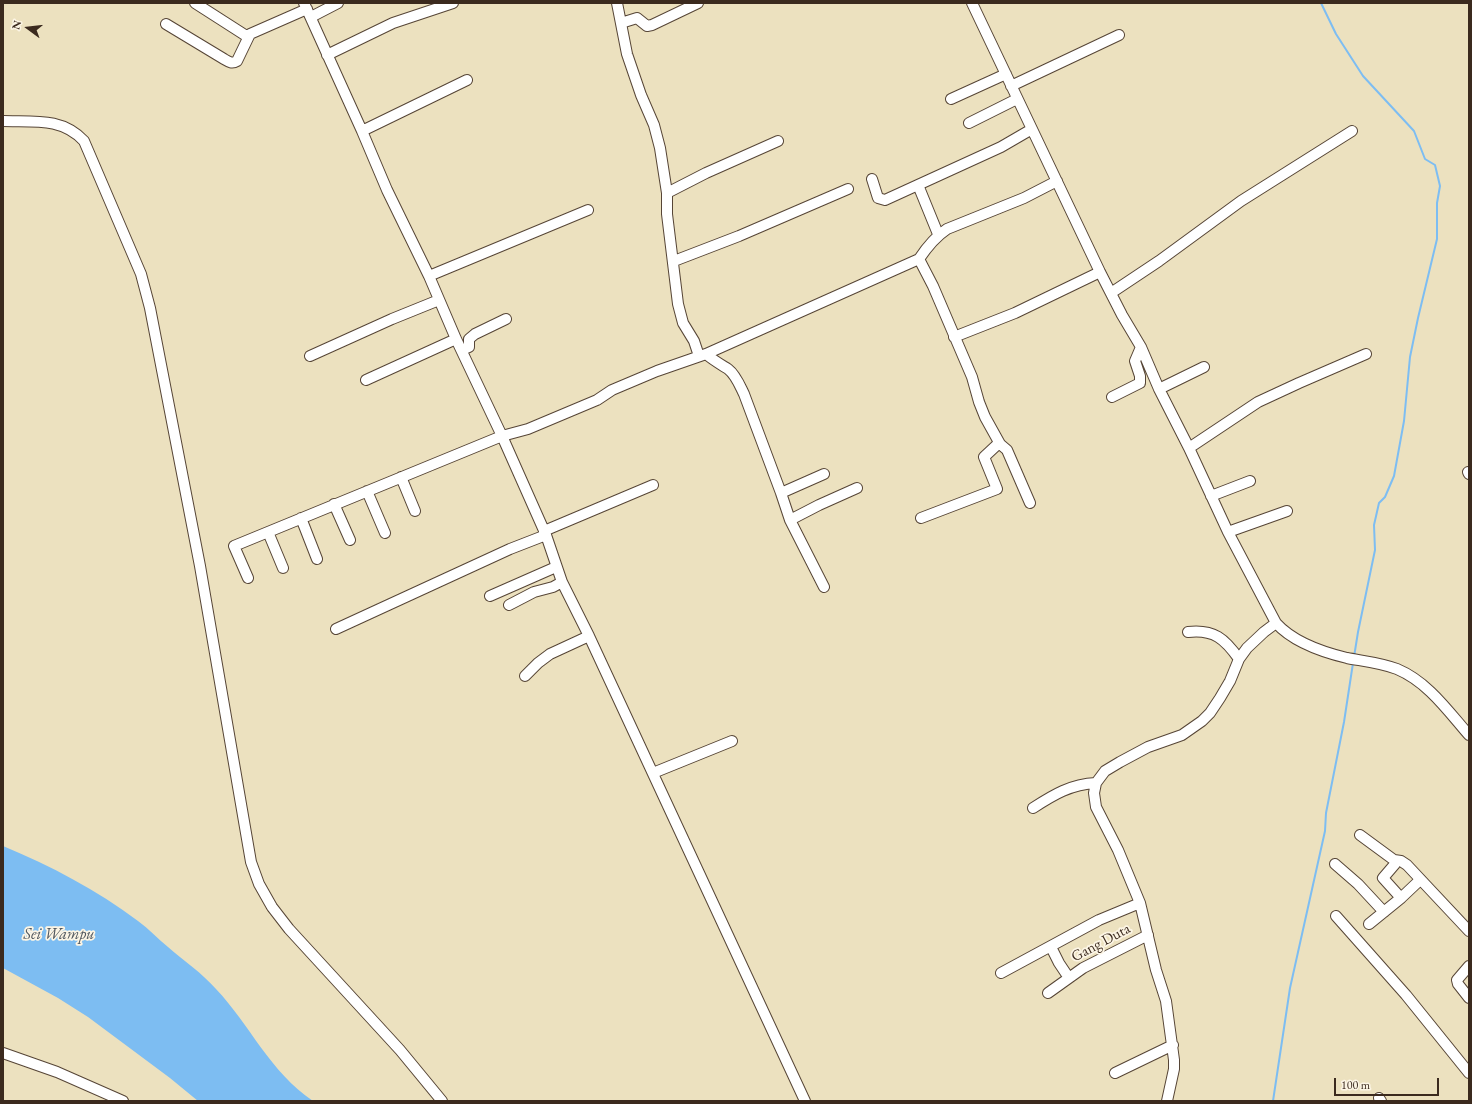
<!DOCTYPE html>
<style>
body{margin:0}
#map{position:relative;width:1472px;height:1104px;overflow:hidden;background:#ece1bf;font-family:"EB Garamond",serif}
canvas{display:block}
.frame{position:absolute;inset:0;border:4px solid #3b2a1e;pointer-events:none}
.north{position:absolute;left:8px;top:8px;width:40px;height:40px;-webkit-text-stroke:3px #fcf5e5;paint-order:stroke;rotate:285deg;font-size:11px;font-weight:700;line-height:16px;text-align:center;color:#3b2a1e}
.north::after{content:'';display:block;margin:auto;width:14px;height:18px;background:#3b2a1e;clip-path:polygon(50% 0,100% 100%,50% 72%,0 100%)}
.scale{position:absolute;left:1334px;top:1078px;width:105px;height:18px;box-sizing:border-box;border:2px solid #3b2a1e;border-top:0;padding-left:5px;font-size:12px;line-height:14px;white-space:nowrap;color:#3b2a1e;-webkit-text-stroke:3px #fcf5e5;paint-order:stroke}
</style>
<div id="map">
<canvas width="1472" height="1104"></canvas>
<div class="frame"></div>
<div class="north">N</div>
<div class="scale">100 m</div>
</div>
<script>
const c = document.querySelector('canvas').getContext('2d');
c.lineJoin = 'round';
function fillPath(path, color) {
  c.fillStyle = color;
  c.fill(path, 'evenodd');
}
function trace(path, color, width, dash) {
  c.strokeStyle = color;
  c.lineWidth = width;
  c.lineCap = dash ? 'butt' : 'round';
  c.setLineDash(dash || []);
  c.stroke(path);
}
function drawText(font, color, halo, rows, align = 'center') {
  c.font = font + ' "EB Garamond",serif';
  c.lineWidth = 3.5;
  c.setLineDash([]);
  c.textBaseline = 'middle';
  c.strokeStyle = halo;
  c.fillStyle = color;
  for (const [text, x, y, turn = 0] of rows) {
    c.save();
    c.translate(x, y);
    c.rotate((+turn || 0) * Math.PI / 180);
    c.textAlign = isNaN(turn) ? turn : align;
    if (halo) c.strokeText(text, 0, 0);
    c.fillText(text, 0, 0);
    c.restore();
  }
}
const water = new Path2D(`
 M3 846C51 866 97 890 138 921 149 929 158 939 168 947 184 961 202 973 216 989 250 1025 270 1072 313 1101H198L170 1078 88 1017 58 998 3 968Z`);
const stream = new Path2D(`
 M1321 3 1336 34 1363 76 1414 131 1425 159 1435 165 1440 186 1437 203V239L1418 318 1410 357 1404 421 1394 476 1385 497 1379 503 1374 525 1375 550 1358 632 1354 657
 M1273 1101 1290 988 1325 831 1326 813 1344 722 1353 663`);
const minor = new Path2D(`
 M195 3 248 37
 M304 3 362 131 387 190 429 276 456 339 502 436 546 535 562 582 589 636 805 1101
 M617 3 627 54 641 95 654 125 660 148 667 193V214L678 304 683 323 694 341 699 356
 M972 3 1100 272 1122 315 1141 347 1159 389 1189 448 1228 532 1276 623C1293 642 1322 652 1347 658 1363 661 1382 663 1397 669 1428 682 1448 711 1469 735
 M311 17 338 3
 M621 23 637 18 647 26 652 25 698 3
 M166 24 224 59C229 62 232 64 237 61L250 34 307 9
 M327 55 393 23 453 3
 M1011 86 1119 35
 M951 99 1006 74
 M3 121C33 122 62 117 84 141L141 274 150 308 200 566 251 862 259 884 272 907 289 929 400 1050 442 1101
 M969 123 1017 99
 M362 131 467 80
 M872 179 878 198 885 200 1001 147 1032 129
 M918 185 938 234
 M667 193 706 173 778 141
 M919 259 933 286 972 377 979 402 985 417 1000 444 1007 450 1030 503
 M674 261 739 236 848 189
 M429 276 588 210
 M1111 293 1159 261 1241 201 1352 131
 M954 337 1015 313 1100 272
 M462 350 469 347V339L475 334 506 319
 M706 354C713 360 720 364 728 369 736 375 740 386 744 394L781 493 790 520 824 587
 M310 356 392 319 439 300
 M366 380 456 339
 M1159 389 1204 367
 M1112 397 1140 383V376L1135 361 1141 347
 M1189 448 1258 402 1299 383 1366 354
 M1468 472 1469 474
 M401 477 415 511
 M367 491 385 533
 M781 493 824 474
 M1211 496 1250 481
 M334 504 350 540
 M301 518 317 559
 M921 518 997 489 984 457 999 443
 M790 520 819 505 857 488
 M544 531 653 485
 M268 532 283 568
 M1228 532 1287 511
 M248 578 234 546 502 436 528 429 597 400 612 390 657 371 706 354 919 259C927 247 935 237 947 229L1024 198 1057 181
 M490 596 556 567
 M509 605 534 592 553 587 562 582
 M336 629 510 549 546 535
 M1188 632C1214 629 1225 639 1239 659
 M525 676 538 663 550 654 589 636
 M653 773 732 741
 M1033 808C1053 795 1071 784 1096 783
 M1360 835 1394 860 1395 864 1383 878 1401 898
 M1394 860 1401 861 1407 865 1469 931
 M1335 864 1358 884 1384 912
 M1336 916 1406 995 1469 1073
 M1369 924 1401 898 1420 880
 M1469 966 1457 980 1458 984 1469 998
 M1001 973 1099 920 1140 903
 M1069 978 1083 968 1148 935
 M1048 993 1069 978 1059 963 1051 947
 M3 1053 57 1072 123 1101
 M1115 1073 1173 1045
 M1379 1098 1381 1101
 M1167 1101 1174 1069V1060L1166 1001 1156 970 1140 903 1118 850 1096 807 1094 793 1096 783 1105 771 1120 762 1148 747 1182 735 1202 721 1210 713 1220 698 1230 681 1239 659 1247 648 1264 632 1276 623`);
const streetNames = [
 ["Gang Duta",1101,943,-28]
];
const waterNames = [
 ["Sei Wampu",59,935]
];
fillPath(water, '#7dbdf2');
trace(stream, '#7dbdf2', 2);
trace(minor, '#564536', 12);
trace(minor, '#fff', 10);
drawText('15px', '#3b2a1e', '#fcf5e5', streetNames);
drawText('italic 16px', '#4f565e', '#fcf5e5', waterNames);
</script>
